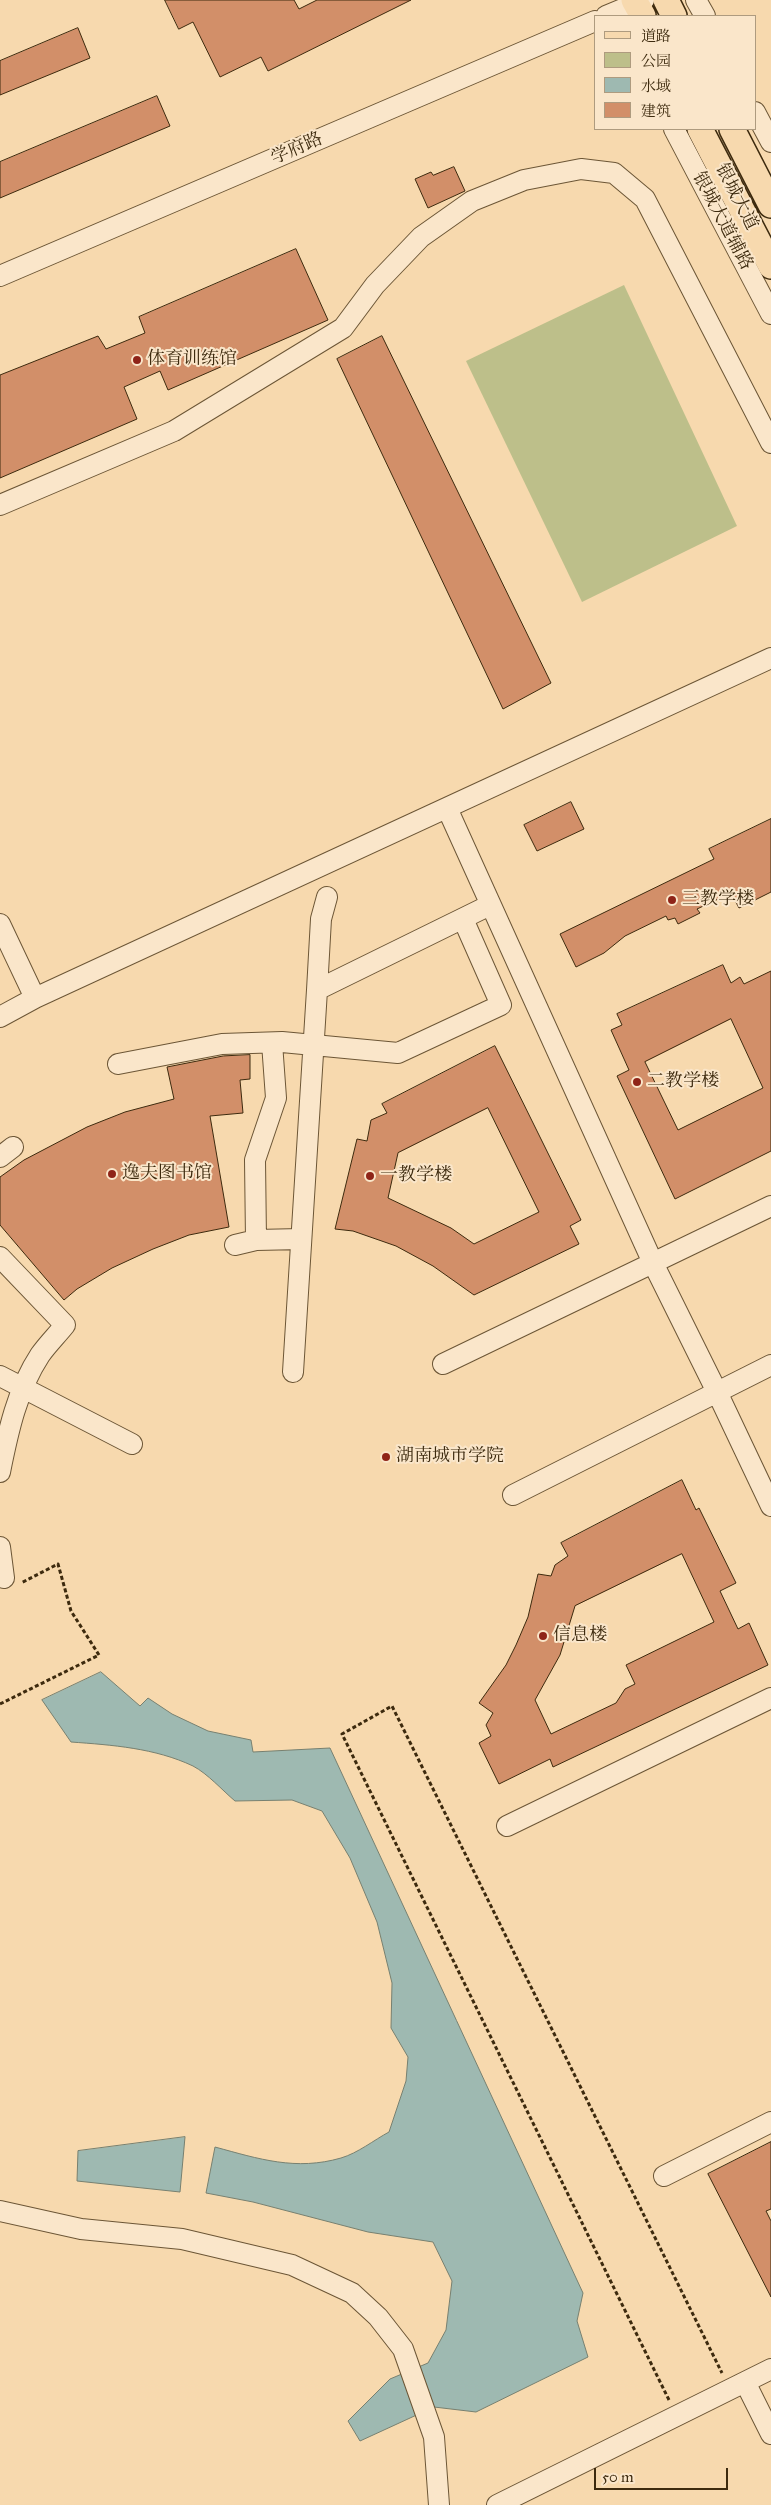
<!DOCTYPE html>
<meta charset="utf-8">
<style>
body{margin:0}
#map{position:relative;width:771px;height:2505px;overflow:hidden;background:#f7d9ae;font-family:"IM FELL Great Primer","Noto Serif SC",serif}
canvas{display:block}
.legend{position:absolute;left:594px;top:15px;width:162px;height:115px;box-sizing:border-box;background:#fae6ca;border:1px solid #ae9b7f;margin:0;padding:6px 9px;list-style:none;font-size:15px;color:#3d2a0e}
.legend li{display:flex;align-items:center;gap:10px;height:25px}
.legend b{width:25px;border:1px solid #ae9b7f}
.scale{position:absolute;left:594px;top:2468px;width:134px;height:22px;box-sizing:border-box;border:2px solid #3d2a0e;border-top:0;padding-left:6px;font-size:15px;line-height:18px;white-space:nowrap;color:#3d2a0e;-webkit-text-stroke:4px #fae6ca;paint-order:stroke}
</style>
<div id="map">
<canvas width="771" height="2505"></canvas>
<ul class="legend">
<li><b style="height:6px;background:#f7d9ae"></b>道路</li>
<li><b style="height:14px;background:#bdbf8a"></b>公园</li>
<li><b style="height:14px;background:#9eb9b1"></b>水域</li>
<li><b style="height:14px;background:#d28f69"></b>建筑</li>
</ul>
<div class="scale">50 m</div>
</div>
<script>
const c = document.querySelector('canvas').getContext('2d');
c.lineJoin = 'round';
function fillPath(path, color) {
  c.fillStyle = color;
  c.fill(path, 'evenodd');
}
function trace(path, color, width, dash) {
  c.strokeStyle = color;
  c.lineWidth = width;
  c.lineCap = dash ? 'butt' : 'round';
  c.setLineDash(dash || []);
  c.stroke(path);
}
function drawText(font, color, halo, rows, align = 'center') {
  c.font = font + ' "IM FELL Great Primer","Noto Serif SC",serif';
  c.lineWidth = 4;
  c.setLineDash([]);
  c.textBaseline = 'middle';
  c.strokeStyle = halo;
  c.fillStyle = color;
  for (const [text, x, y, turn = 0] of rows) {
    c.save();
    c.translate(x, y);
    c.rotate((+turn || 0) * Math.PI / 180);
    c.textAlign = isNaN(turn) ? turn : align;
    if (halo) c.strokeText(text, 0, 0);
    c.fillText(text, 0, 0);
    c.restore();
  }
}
const green = new Path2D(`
 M624 285 737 526 582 602 466 361Z`);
const water = new Path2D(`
 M101 1672 140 1706 148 1698 172 1714 208 1731 251 1740 253 1752 330 1748 583 2293 577 2321 588 2357 476 2412 434 2407 360 2441 348 2421 390 2379 428 2363 446 2330 452 2281 433 2242 368 2232 253 2202 206 2193 215 2147C259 2159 296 2171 341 2158 358 2153 374 2140 389 2132L406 2081 408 2057 391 2028 392 1983 377 1922 350 1858 322 1811 292 1800 235 1801C222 1790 208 1774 193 1766 155 1748 112 1745 71 1742L42 1700Z
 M185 2137 180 2192 77 2181 78 2151Z`);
const building = new Path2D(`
 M165 0H294L299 9 317 0H411L268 71 261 57 220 77 193 22 179 29Z
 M78 28 90 58 0 95V61Z
 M157 96 170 126 0 198V162Z
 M454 167 465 191 428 208 415 179 431 172 433 175Z
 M296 249 328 320 168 390 160 371 124 387 137 419 0 478V375L98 336 106 349 145 333 139 317Z
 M382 336 551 683 503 709 337 359Z
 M571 802 584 829 537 851 524 825Z
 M771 819V892L739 908 731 893 697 909 700 913 678 924 675 918 668 920 666 916 625 936 604 953 576 967 560 934 714 859 709 849Z
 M723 965 731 983 740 977 744 984 771 971V1151L675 1199 617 1076 629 1070 611 1030 622 1025 617 1014ZM731 1019 763 1088 678 1130 645 1062Z
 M495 1046 581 1220 570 1226 579 1244 474 1295 433 1266 396 1246 353 1231 335 1229 357 1139 367 1141 371 1120 387 1113 382 1104ZM488 1108 539 1212 474 1244 451 1228 388 1198 398 1153Z
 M250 1055V1079L240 1080 243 1113 210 1116 229 1227 189 1235 153 1249 112 1268 77 1289 64 1300 0 1225V1177L24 1160 87 1127 125 1112 174 1099 167 1067 223 1056Z
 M682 1480 696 1510 699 1508 736 1583 720 1591 738 1629 749 1623 768 1665 553 1767 550 1759 499 1784 479 1743 491 1736 486 1725 493 1713 479 1703 506 1665 516 1645 528 1617 538 1574 551 1576 555 1565 568 1556 561 1543ZM682 1554 714 1622 626 1665 635 1684 625 1689 616 1703 551 1734 535 1700 560 1655 575 1606Z
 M771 2142V2209L766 2211 771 2221V2297L708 2174Z`);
const path = new Path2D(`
 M0 1704 99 1655 71 1611 58 1564 21 1583
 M669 2400 342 1734 392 1706 722 2373`);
const minor = new Path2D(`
 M696 0 705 16
 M606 16 644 0
 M755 112 771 142
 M674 129 771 314
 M0 276 595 21
 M0 505 174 431 343 328 375 285 421 237 472 201 524 180 581 169 614 173 645 199 771 443
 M447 808 653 1263 717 1392 771 1506
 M0 924 35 998
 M317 990 321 919 327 897
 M0 1017 35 998 771 658
 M118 1064 222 1044 282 1042 398 1053 501 1005 463 919
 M0 1157 13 1147
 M256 1240 255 1160 276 1098 272 1043
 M235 1245 256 1240 301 1239
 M0 1257 65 1325C57 1335 47 1345 40 1355 17 1390 8 1432 0 1472
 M443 1364 771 1206
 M293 1372 317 990 490 905
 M0 1376 132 1444
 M513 1495 771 1365
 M0 1547 4 1578
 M507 1826 771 1698
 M664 2176 771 2122
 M0 2211 81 2229 182 2239 292 2265 352 2293 378 2317 403 2349 434 2437 439 2505
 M745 2382 771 2434
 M497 2505 771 2369`);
const major = new Path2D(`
 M634 0 643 16
 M666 0 674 16
 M700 129 771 266
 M732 129 771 205`);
const markers = [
 [137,360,5,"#8f2418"],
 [672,900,5,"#8f2418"],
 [637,1082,5,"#8f2418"],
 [112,1174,5,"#8f2418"],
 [370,1176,5,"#8f2418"],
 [386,1457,5,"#8f2418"],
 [543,1636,5,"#8f2418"]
];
const streetNames = [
 ["学府路",297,149,-23],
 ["银城大道",736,197,63],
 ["银城大道辅路",722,221,62]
];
const poiNames = [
 ["体育训练馆",147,360],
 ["三教学楼",682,900],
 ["二教学楼",647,1082],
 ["逸夫图书馆",122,1174],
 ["一教学楼",380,1176],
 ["湖南城市学院",396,1457],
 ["信息楼",553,1636]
];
fillPath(green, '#bdbf8a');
fillPath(water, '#9eb9b1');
trace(water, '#778070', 1);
fillPath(building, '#d28f69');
trace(building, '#3d2a0e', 1);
trace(minor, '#6c5636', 22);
trace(major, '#3d2a0e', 28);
trace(path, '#3d2a0e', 3, [4, 2.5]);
trace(minor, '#fae6ca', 20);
trace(major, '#f7d9ae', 25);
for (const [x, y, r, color] of markers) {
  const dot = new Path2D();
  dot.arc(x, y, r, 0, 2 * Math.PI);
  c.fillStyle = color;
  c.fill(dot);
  trace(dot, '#fae6ca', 2);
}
drawText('18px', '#3d2a0e', '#fae6ca', streetNames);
drawText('18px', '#3d2a0e', '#fae6ca', poiNames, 'left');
</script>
